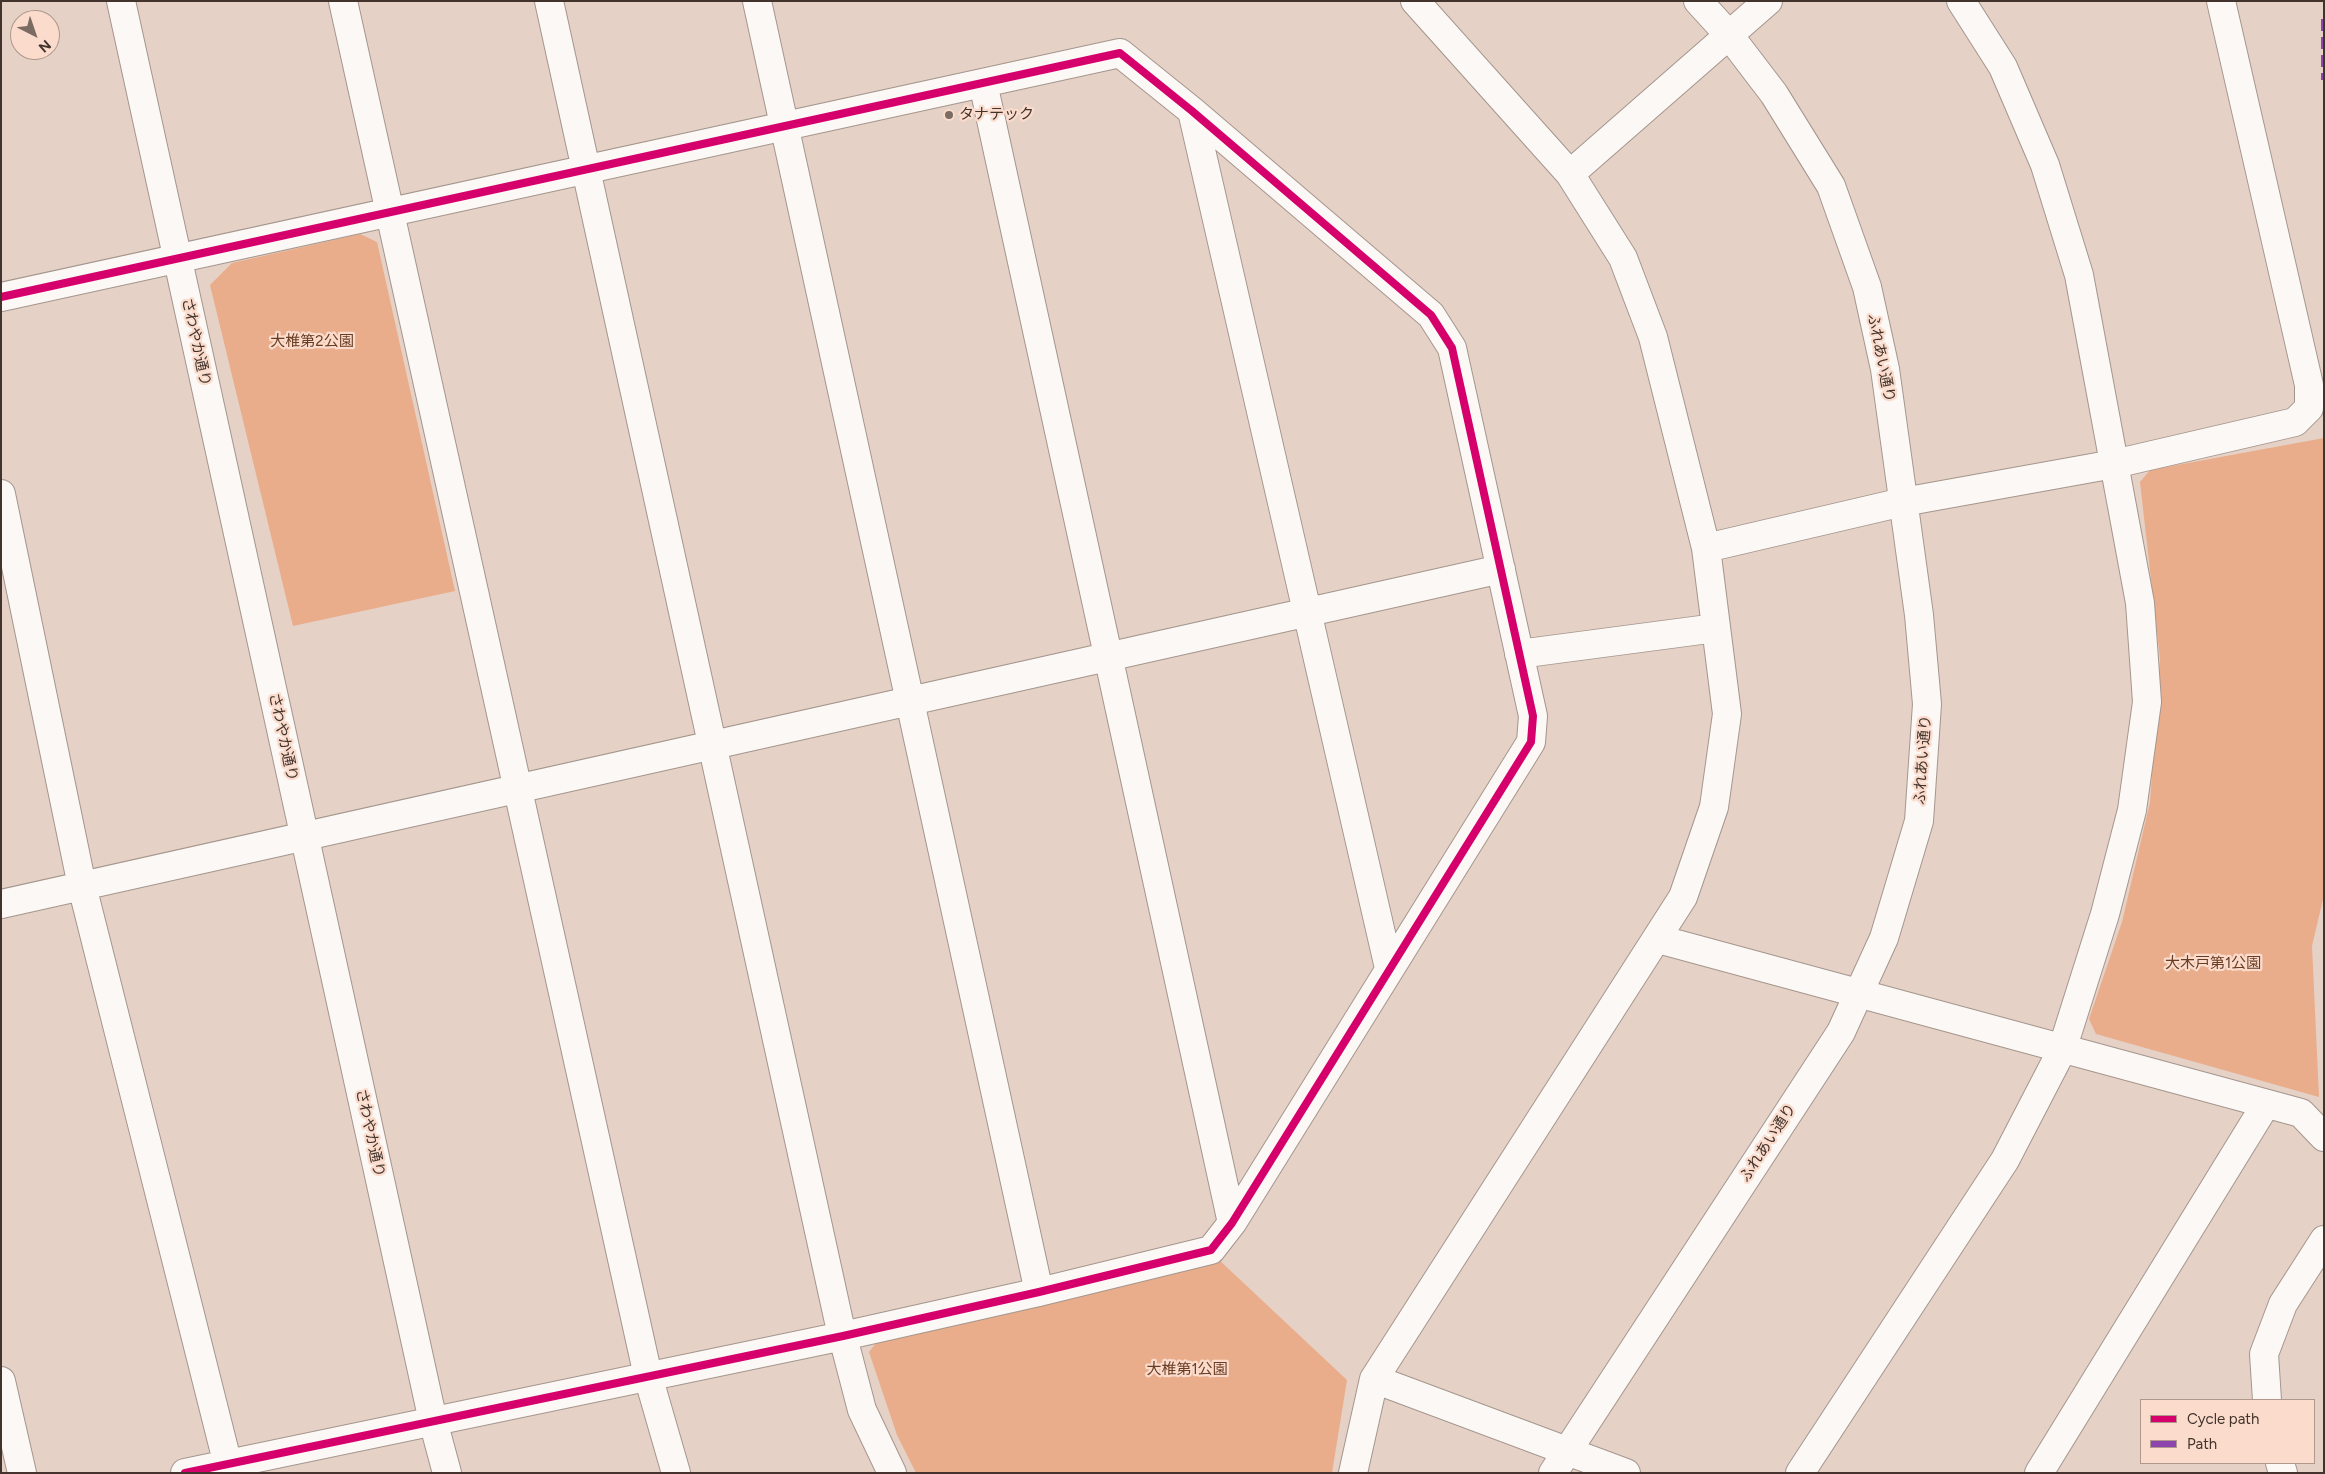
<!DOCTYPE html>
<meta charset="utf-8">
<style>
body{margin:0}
#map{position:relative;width:2325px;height:1474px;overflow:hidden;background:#e5d1c6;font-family:Figtree,sans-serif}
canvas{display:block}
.frame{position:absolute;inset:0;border:2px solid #42342c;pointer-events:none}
.legend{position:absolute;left:2140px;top:1399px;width:175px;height:65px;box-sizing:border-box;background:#fadbcc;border:1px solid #b0988c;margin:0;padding:6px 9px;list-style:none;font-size:15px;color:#42342c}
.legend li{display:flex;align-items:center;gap:10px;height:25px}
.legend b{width:25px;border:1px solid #b0988c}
.north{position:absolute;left:10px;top:10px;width:50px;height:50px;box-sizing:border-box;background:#fadbcc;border:1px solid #b0988c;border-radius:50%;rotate:139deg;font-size:14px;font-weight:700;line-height:20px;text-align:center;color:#42342c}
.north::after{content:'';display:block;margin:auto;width:18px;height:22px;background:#7b6b62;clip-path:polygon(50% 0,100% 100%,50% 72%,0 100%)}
</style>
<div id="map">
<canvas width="2325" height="1474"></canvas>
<div class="frame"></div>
<ul class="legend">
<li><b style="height:6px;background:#d6006c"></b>Cycle path</li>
<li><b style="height:6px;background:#8e44ad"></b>Path</li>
</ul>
<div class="north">N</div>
</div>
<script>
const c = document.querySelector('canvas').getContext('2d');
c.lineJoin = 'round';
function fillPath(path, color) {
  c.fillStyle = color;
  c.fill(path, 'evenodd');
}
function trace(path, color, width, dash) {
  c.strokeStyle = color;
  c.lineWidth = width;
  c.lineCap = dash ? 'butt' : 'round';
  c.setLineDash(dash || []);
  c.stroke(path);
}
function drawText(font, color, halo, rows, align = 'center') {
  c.font = font + ' Figtree,"Noto Sans JP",sans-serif';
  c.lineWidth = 4.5;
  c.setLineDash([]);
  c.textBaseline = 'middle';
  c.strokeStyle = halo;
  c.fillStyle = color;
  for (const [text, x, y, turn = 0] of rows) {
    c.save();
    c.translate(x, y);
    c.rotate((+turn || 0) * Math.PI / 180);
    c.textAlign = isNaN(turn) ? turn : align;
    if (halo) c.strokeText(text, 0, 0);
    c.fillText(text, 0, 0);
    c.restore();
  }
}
const green = new Path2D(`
 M360 234 377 242 455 591 293 626 210 285 232 263Z
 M2324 438V895L2312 946 2319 1097 2096 1034 2089 1019 2122 922 2150 802 2160 659 2140 482 2150 470Z
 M1217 1258 1347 1380 1332 1473H916L897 1435 869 1352 879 1339Z`);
const street = new Path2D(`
 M343 1 648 1376 676 1473
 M549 1 839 1322 862 1410 892 1473
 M757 1 1039 1292
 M983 83 1232 1223
 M1192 111 1389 968
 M1570 174 1768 1
 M1 297 1120 53 1192 111 1431 315 1452 348 1533 716 1531 742 1232 1223 1211 1250 1039 1292 843 1336 185 1473
 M1 494 82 886 230 1473
 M1706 548 1903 502 2114 464 2295 422 2309 408V385L2221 1
 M1519 654 1716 628
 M1 904 1501 569
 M1658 939 2301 1113 2324 1137
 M1374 1379 1626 1473
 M1 1381 22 1473
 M2267 1400 2264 1354 2283 1304 2324 1240
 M2280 1463 2283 1473
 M1353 1473 1374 1379 1683 897 1714 807 1727 714 1706 548 1653 337 1623 258 1570 174 1415 1
 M1800 1473 2005 1160 2062 1050 2105 914 2132 810 2147 702 2140 603 2079 275 2045 165 2003 67 1961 1
 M2039 1473 2266 1104`);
const secondary = new Path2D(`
 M121 1 433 1421 447 1473
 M1553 1473 1841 1032 1884 938 1919 821 1927 704 1919 615 1885 369 1867 287 1831 186 1774 94 1729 35 1698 1`);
const quiet = new Path2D(`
 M2324 19V80`);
const cycleway = new Path2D(`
 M1 297 1120 53 1192 111 1431 315 1452 348 1533 716 1531 742 1232 1223 1211 1250 1039 1292 843 1336 185 1473`);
const markers = [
 [949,115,5,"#7b6b62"]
];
const poiNames = [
 ["タナテック",959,115]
];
const streetNames = [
 ["さわやか通り",196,342,78],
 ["ふれあい通り",1881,358,79],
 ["さわやか通り",283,737,78],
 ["ふれあい通り",1923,760,-86],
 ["さわやか通り",370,1133,78],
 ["ふれあい通り",1768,1143,-57]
];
const parkNames = [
 ["大椎第2公園",312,342],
 ["大木戸第1公園",2213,964],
 ["大椎第1公園",1187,1370]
];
fillPath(green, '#e9ad8b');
trace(street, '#a5968d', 30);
trace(secondary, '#a5968d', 30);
trace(street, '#fbf8f6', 28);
trace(secondary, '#fbf8f6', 28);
trace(quiet, '#8e44ad', 6, [12, 6]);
trace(cycleway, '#d6006c', 8);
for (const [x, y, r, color] of markers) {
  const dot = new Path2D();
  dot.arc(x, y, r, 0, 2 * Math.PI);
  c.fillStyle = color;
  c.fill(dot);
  trace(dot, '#fadbcc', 2);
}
drawText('15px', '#42342c', '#fadbcc', poiNames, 'left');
drawText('15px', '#42342c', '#fadbcc', streetNames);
drawText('15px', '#6a3c22', '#fadbcc', parkNames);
</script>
